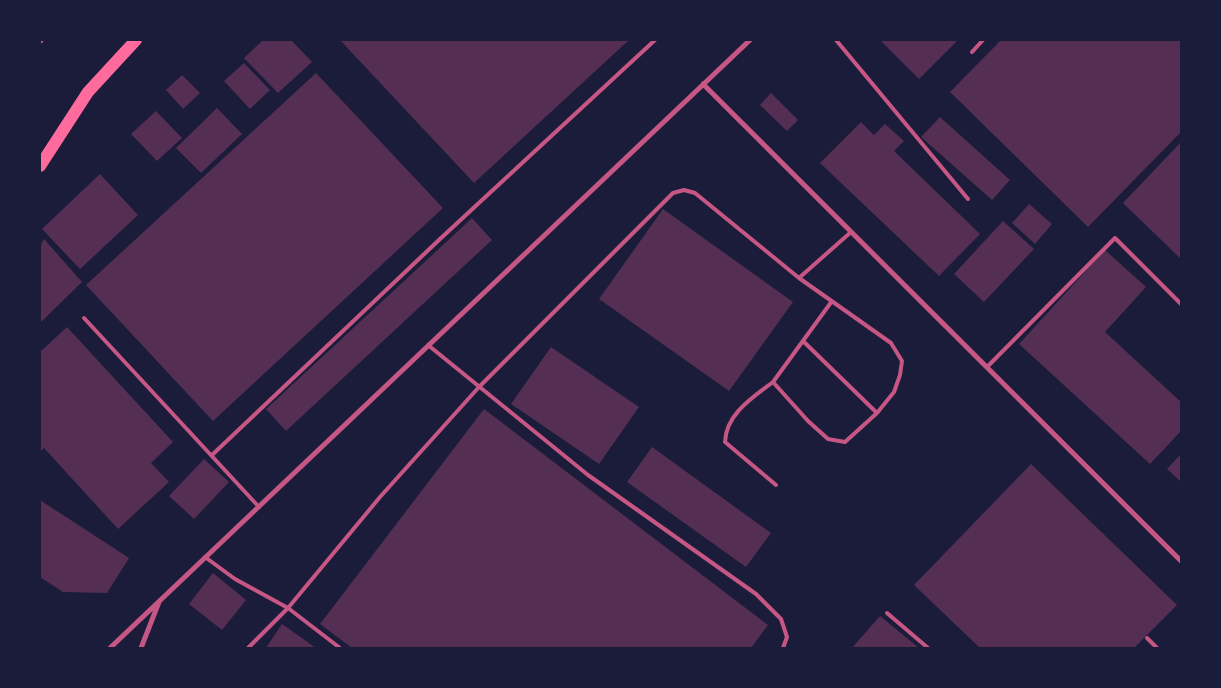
<!DOCTYPE html>
<style>
body{margin:0}
#map{position:relative;width:1221px;height:688px;overflow:hidden;background:#1b1b3a;font-family:Roboto,sans-serif}
canvas{display:block}
.frame{position:absolute;inset:0;border:41px solid #1b1b3a;pointer-events:none}
</style>
<div id="map">
<canvas width="1221" height="688"></canvas>
<div class="frame"></div>
</div>
<script>
const c = document.querySelector('canvas').getContext('2d');
c.lineJoin = 'round';
function fillPath(path, color) {
  c.fillStyle = color;
  c.fill(path, 'evenodd');
}
function trace(path, color, width, dash) {
  c.strokeStyle = color;
  c.lineWidth = width;
  c.lineCap = dash ? 'butt' : 'round';
  c.setLineDash(dash || []);
  c.stroke(path);
}
const building = new Path2D(`
 M263 40H291L312 62 278 93 244 58Z
 M340 40H629L474 183Z
 M880 40H958L919 79Z
 M1001 40H1181V132L1088 227 950 92Z
 M244 63 270 90 250 109 224 81Z
 M316 73 443 208 213 421 86 285Z
 M182 75 200 93 183 109 166 90Z
 M771 93 798 120 787 131 760 105Z
 M217 108 242 134 201 173 176 148Z
 M156 111 182 138 157 161 131 134Z
 M940 117 1010 180 992 200 921 137Z
 M861 122 874 135 885 124 904 141 894 151 980 234 939 276 820 163Z
 M1181 142V259L1123 203Z
 M100 174 138 215 80 269 42 229Z
 M1029 204 1052 224 1035 244 1012 223Z
 M663 209 793 302 729 391 599 299Z
 M472 218 492 240 286 431 266 409Z
 M1003 221 1034 249 984 302 954 274Z
 M44 239 82 282 40 323V246Z
 M1105 250 1146 287 1105 332 1181 402V431L1150 464 1019 344Z
 M67 327 173 442 151 463 169 482 118 529 44 448 40 452V352Z
 M551 347 639 407 599 464 511 404Z
 M484 409 768 625 751 648H352L320 624Z
 M652 447 771 533 746 567 627 482Z
 M1181 454V482L1167 469Z
 M204 459 229 482 194 519 169 496Z
 M1031 464 1177 605 1134 648H980L914 585Z
 M40 500 129 558 107 593 63 592 40 577Z
 M213 573 246 600 222 630 189 604Z
 M880 616 919 648H852Z
 M282 624 316 648H266Z`);
const service = new Path2D(`
 M836 40 968 199
 M40 42 42 40
 M972 52 983 40
 M799 278 891 343 902 361 900 375 894 392 877 413 845 442 828 439 808 421 773 382 832 301
 M84 318 259 507
 M803 341 877 413
 M428 345 588 475 756 594 781 619 787 637 783 648
 M987 367 1115 238 1181 304
 M773 382C752 398 726 414 725 442L776 485
 M212 455 440 239 655 40
 M205 557 235 579 288 608 340 648
 M887 613 928 648
 M1147 638 1157 648
 M248 648 288 608 380 497 479 387 673 193 684 190 695 193 799 278 851 232`);
const minor = new Path2D(`
 M703 84 1181 561
 M110 648 750 40
 M141 648 159 602`);
const primary = new Path2D(`
 M40 166 88 92 136 40`);
fillPath(building, '#542f53');
trace(service, '#c65784', 4);
trace(minor, '#c65784', 5);
trace(primary, '#ff6b9d', 12);
</script>
